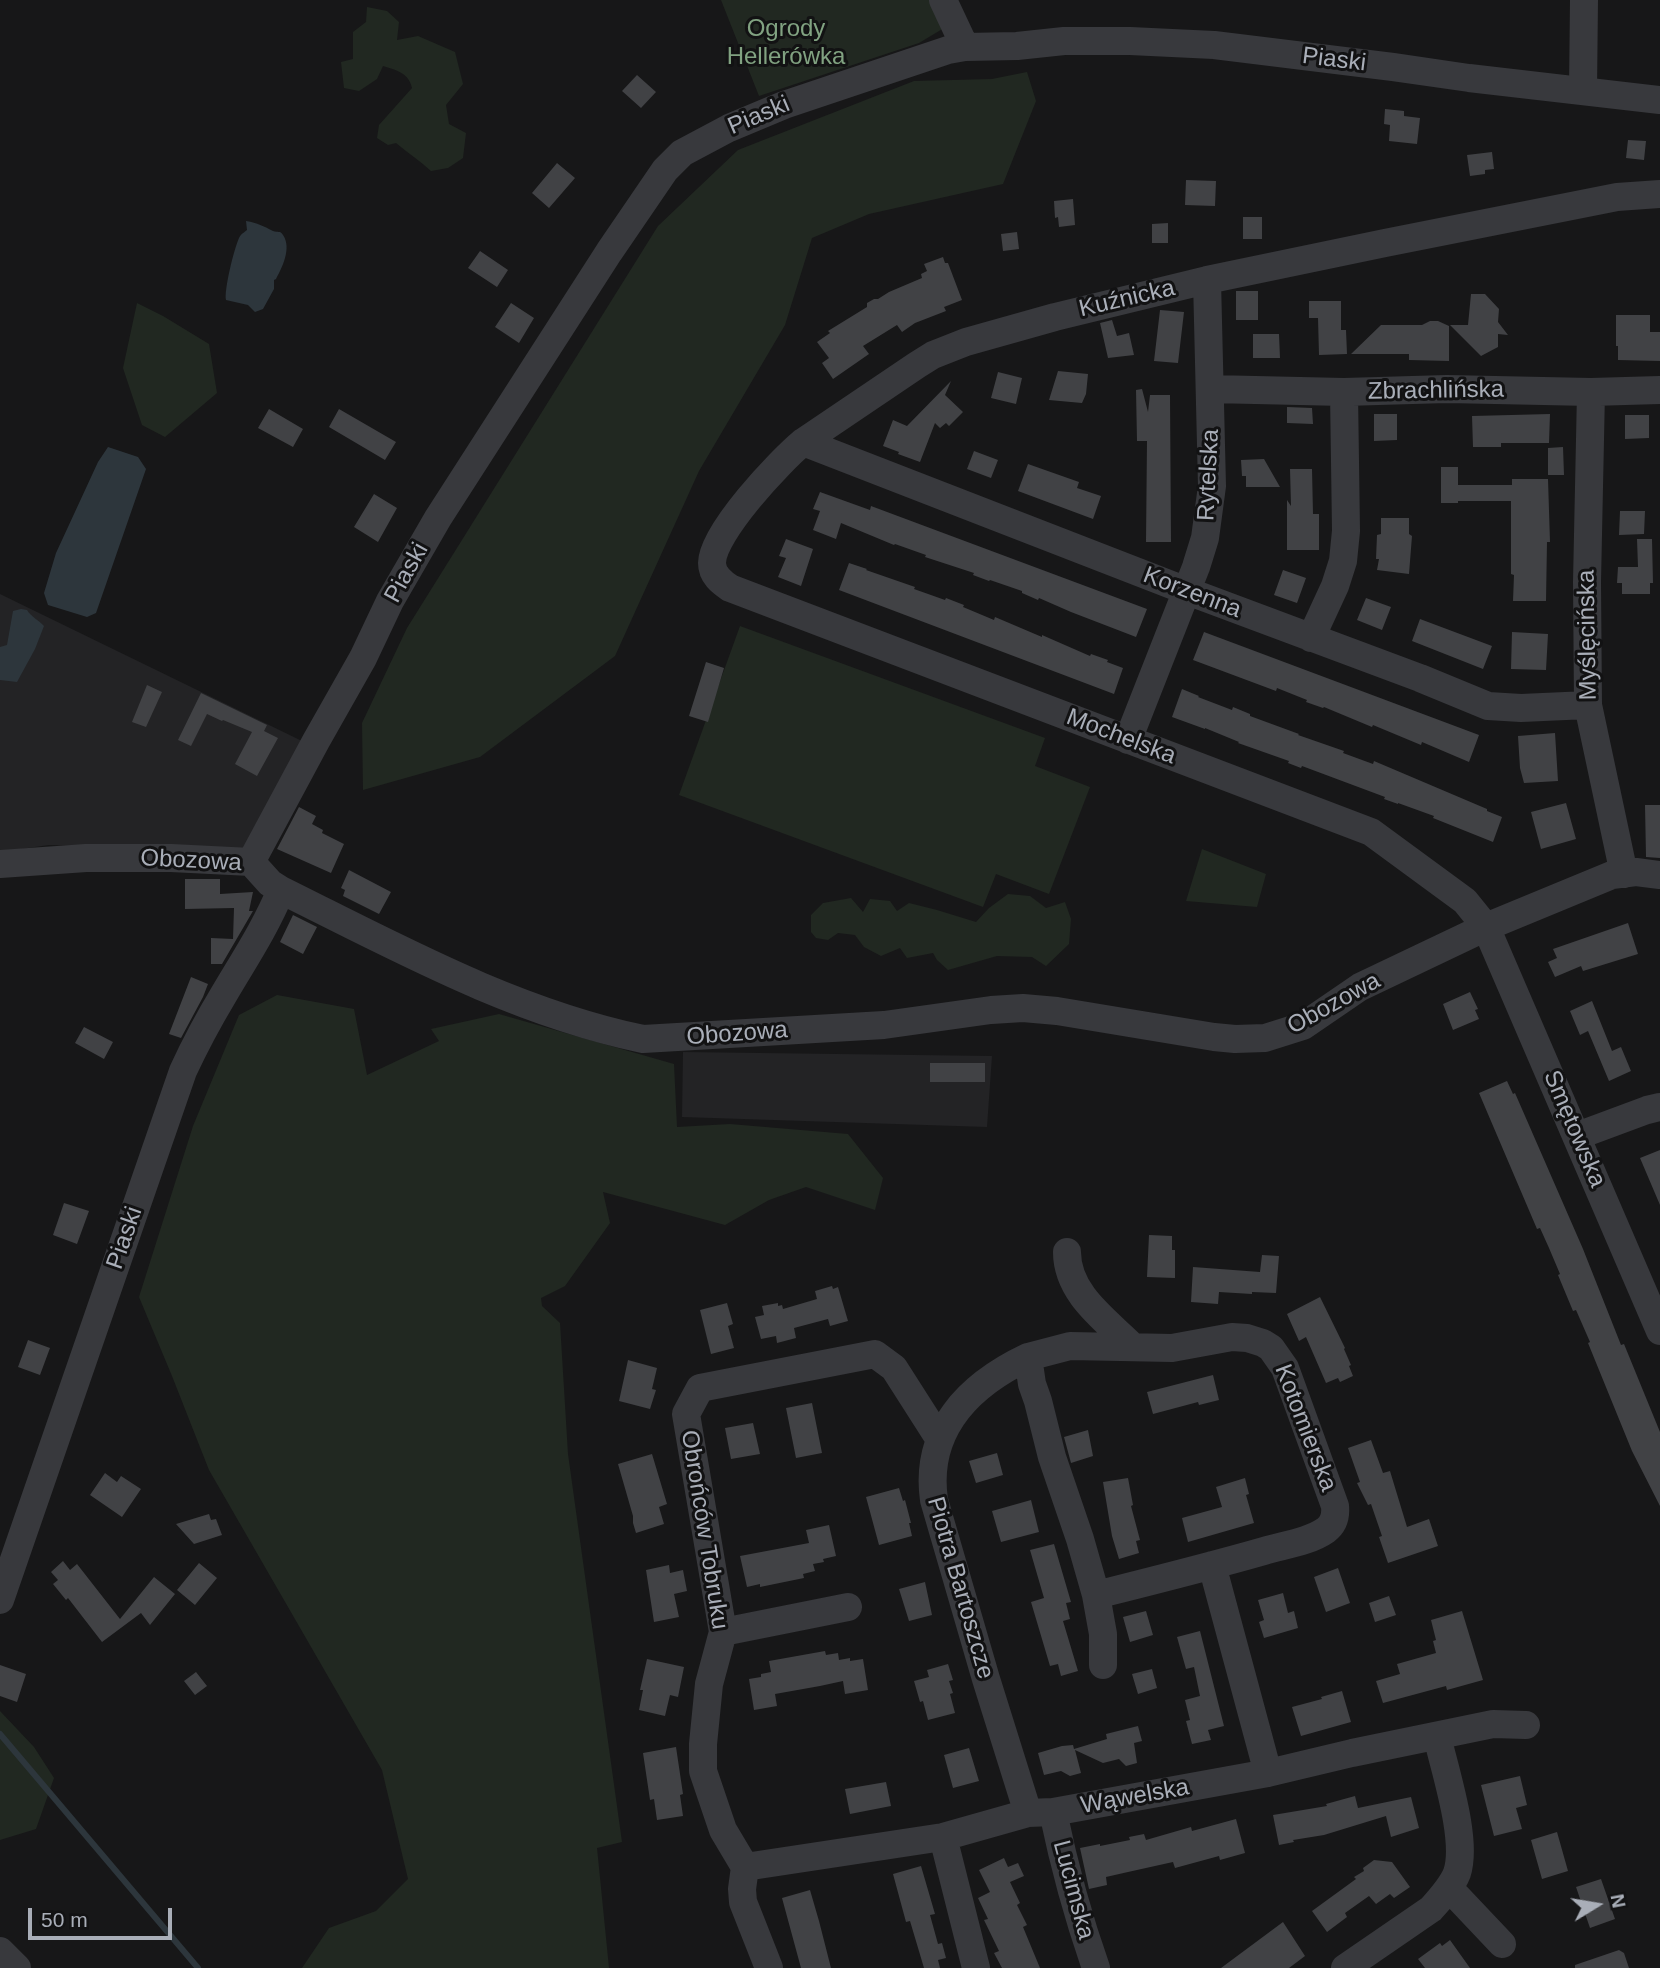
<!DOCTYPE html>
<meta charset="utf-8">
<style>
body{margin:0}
#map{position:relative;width:1660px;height:1968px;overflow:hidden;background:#171718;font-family:Arial,sans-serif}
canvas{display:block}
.north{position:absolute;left:1562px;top:1870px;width:70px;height:70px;-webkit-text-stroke:5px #121213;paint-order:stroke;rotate:79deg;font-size:19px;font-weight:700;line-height:28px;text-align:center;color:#a9aeb8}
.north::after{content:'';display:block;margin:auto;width:24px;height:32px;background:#a9aeb8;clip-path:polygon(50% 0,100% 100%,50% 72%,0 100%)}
.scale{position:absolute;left:28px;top:1908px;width:144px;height:32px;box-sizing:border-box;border:4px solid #a9aeb8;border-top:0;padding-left:9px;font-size:21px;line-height:24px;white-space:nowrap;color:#a9aeb8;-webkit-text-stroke:5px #121213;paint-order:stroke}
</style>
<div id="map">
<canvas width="1660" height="1968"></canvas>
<div class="north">N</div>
<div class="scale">50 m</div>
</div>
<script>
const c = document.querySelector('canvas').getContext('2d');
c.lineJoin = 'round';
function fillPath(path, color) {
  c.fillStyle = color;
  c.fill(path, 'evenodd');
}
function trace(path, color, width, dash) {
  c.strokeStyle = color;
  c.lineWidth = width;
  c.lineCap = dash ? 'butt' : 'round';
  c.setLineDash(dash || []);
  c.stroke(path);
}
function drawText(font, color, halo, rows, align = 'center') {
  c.font = font + ' Arial,sans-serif';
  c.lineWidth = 6;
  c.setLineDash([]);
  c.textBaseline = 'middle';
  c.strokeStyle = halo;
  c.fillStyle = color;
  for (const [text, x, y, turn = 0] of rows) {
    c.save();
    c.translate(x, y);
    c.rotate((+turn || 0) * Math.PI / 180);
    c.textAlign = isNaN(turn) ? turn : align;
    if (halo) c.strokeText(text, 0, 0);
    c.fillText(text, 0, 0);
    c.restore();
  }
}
const built = new Path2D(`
 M0 594 304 742 250 850 49 845 0 852Z
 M683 1052 992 1056 987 1127 682 1117Z`);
const green = new Path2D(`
 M721 0H931L944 28 919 43 759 96Z
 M367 7 387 11 399 22 397 40 418 36 455 52 463 84 446 105 449 124 466 133 463 158 448 168 431 171C420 161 408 153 396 143L388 145 377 138 379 125 412 88C409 73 396 70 383 66L377 79 359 91 344 88 341 62 353 59V32L366 22Z
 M1027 72 1036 101 1003 184 869 214 812 238 785 325 699 471 615 656 480 757 363 790 362 723 407 628 658 226 738 150 914 81 992 79Z
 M137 303 163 316 209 344 217 393 165 437 142 425 123 368Z
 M740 626 1045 738 1035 766 1090 787 1049 894 996 874 983 907 679 795Z
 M1202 849 1266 874 1257 907 1186 901Z
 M1008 894 1030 896 1046 908 1065 902 1071 919 1069 944 1046 966 1032 957 997 956 948 970 937 960 933 953 907 958 900 948 881 956 864 947 855 935 838 933 828 940 816 938 811 932V915L823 903 851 898 863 912 870 899 890 901 897 911 909 903 937 910 976 922 989 908Z
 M277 995 354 1009 367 1075 439 1041 431 1029 499 1014 674 1064 677 1127 730 1124 848 1134 883 1178 875 1210 806 1187 769 1200 725 1225 603 1192 610 1223 565 1286 541 1298 542 1306 560 1323 568 1454 622 1842 597 1848 609 1968H302L329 1928 376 1911 408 1879 382 1770 209 1470 172 1376 139 1297 193 1126 239 1015Z
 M0 1711 34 1747 54 1778 36 1829 0 1840Z`);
const water = new Path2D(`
 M246 221C258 223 263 226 273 231 278 233 280 230 283 235 292 248 282 268 276 279L274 280V289L263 309 255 312 248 305 226 300C224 290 234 249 239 238 241 234 242 234 247 230Z
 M108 447 138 457 146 469 96 613 87 617 48 605 44 593 56 553 98 462Z
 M21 609 27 610C31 617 39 620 44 626L35 649 17 682 0 680V647L7 645 13 611Z`);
const stream = new Path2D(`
 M0 1734 198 1968`);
const building = new Path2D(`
 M637 75 656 92 641 108 622 91Z
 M1385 109 1404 111V116L1420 118 1417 144 1389 141 1390 125 1384 124Z
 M1628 140 1646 141 1644 160 1626 158Z
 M1492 152 1494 169 1485 170V174L1470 176 1467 155Z
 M557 163 575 178 549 208 532 193Z
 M1186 180 1216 181 1215 206 1185 205Z
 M1073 199 1075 225 1059 227 1058 217 1055 218 1054 201Z
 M1243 217H1262V239H1243Z
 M1168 223V243H1152V224Z
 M1017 232 1019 249 1003 251 1001 234Z
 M480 251 508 270 497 287 468 268Z
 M943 257 945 263H948L962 300 944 307 946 311 915 323 902 332 897 325 863 346 869 354 833 379 822 363 829 358 817 342 830 333 828 331 867 307V303L874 299H878L889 292 922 278 921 274 927 271 924 264Z
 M1236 291H1258V320H1236Z
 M1471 294H1485L1499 309 1498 322 1508 335 1498 334V347L1481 356 1450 325H1468Z
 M1309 301H1341V330H1346L1347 354 1319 355 1318 318H1309Z
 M511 303 534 318 519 343 495 327Z
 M1160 310 1184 312 1178 363 1154 361Z
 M1616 315H1650V332H1660V361L1618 360V346H1616Z
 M1112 320 1117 336 1129 333 1134 355 1108 358 1100 323Z
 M1430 321H1438L1449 326V361L1409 360V354H1351L1381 325H1422Z
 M1253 334H1279L1280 358H1253Z
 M1058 371 1088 374 1086 394 1082 403 1049 400Z
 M998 372 1022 378 1016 404 991 398Z
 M951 381 945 395 963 412 949 426 946 423 940 428 935 423 920 462 898 454 899 452 883 446 893 420 907 426Z
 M1142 389 1148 412 1150 395H1170L1171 542H1146L1147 441H1137L1136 390Z
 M1287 407 1312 408 1313 424 1287 423Z
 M269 409 303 429 293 447 258 428Z
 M339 409 396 442 385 460 329 427Z
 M1374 414H1397V440L1374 441Z
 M1550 414 1549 443H1501V447H1473L1472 416Z
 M1625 415H1649V438L1625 439Z
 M1563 447 1564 475H1548V448Z
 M974 451 998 460 991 478 967 469Z
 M1264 459 1280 487H1246V476H1242L1241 460Z
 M1028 464 1079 482 1077 488 1101 496 1093 519 1018 491Z
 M1441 467H1458V485H1512V479H1548L1550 542H1547L1546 601H1513L1514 575 1511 574V501H1458V503H1441Z
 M1290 469H1312L1313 514H1319V550H1287V500L1291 506Z
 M820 492 870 510 871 506 1147 609 1136 637 1071 612 1039 598 1038 600 1022 593V591L990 580 989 581 973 575 974 573 925 557 926 555 895 544 894 545 841 523 836 539 813 530 820 511 813 509Z
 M374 494 397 508 378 542 354 527Z
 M1620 511H1645L1644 534 1619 535Z
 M1381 518H1409V534L1412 536 1409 574 1377 570 1379 559H1376L1377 535 1381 534Z
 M786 539 813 549 801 586 778 577 786 558 779 556Z
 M1637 539H1652L1653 583H1650V594H1622V583H1617L1618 567H1638Z
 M849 563 867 569 866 570 915 587 914 589 945 600 946 598 964 605 963 607 994 620 995 617 1042 637V635L1090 656 1091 654 1108 660 1107 662 1123 668 1114 694 839 590Z
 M1283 570 1306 578 1297 603 1274 595Z
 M1366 598 1391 607 1382 630 1357 620Z
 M1420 619 1492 646 1483 669 1412 641Z
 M1204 632 1479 735 1469 762 1422 742 1421 745 1373 725 1372 727 1324 707 1323 708 1306 702 1307 700 1277 688 1276 691 1193 660Z
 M1512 632 1548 634 1546 670 1511 669Z
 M706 662 724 668 708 722 689 716Z
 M147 685 162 692 146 727 132 722Z
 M1182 689 1199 696 1198 697 1232 710 1233 707 1250 714V716L1299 734 1298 735 1344 751 1343 753 1373 764 1374 761 1487 809V811L1502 817 1493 842 1433 818 1434 816 1398 803V804L1384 799 1385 797 1302 766 1301 768 1288 763 1289 761 1238 743 1239 742 1205 728V729L1172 717Z
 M201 693 267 725 264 731 278 738 257 776 235 764 252 732 223 720 222 721 207 714 191 746 178 740Z
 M1555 733 1558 781 1524 783 1520 768 1518 736Z
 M1566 803 1576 839 1541 849 1531 812Z
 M1645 805H1660V858L1646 857Z
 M299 807 316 816 312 824 323 830 322 833 344 844 331 873 277 849Z
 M349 870 391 892 379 914 343 896 345 890 341 888Z
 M185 879H220V894L253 892 249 911H253L222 964H211V938L233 939 234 908 185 909Z
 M293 915 317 927 303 954 280 942Z
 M1628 923 1638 954 1583 971 1581 966 1555 977 1548 962 1557 958 1553 949Z
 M191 977 208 984 203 997 181 1038 169 1034Z
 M1470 992 1478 1009 1475 1010 1479 1019 1453 1030 1443 1004Z
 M1592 1001 1612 1051 1621 1047 1631 1071 1609 1081 1588 1031 1580 1035 1570 1011Z
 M84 1027 113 1042 104 1059 75 1043Z
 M930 1063H985V1082H930Z
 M1507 1081 1513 1094 1515 1093 1583 1249 1621 1345 1624 1344 1660 1432V1506L1632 1451 1588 1343 1590 1342 1576 1310 1573 1311 1558 1275 1560 1274 1549 1248 1540 1228 1537 1229 1479 1093Z
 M1660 1150V1205L1640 1158Z
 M64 1203 89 1211 77 1244 53 1235Z
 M1149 1235 1172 1236V1250H1175V1278L1147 1277Z
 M1262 1255 1279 1256 1276 1293 1252 1292V1294L1219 1292 1218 1304 1191 1302 1193 1267 1260 1272Z
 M832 1286 833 1289 838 1287 848 1321 830 1326 828 1319 794 1328 796 1338 777 1343 776 1336 761 1339 755 1317 764 1315 762 1306 778 1303V1306L782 1305 783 1309 817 1299 815 1291Z
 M1320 1297 1345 1348 1344 1349 1351 1365 1349 1366 1353 1376 1340 1382 1338 1378 1326 1383 1306 1337 1299 1341 1287 1314Z
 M727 1303 733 1324 728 1326 734 1348 711 1354 700 1310Z
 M28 1340 50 1348 40 1375 18 1367Z
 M628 1360 657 1368 652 1389 656 1390 650 1409 619 1401Z
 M1213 1375 1219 1400 1199 1405 1198 1402 1153 1414 1147 1392Z
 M812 1403 822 1453 796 1458 786 1408Z
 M753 1423 760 1454 731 1459 725 1428Z
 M1088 1430 1093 1456 1071 1463 1064 1437Z
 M1371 1440 1383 1473 1390 1471 1407 1527 1429 1519 1438 1546 1388 1563 1379 1537 1382 1536 1371 1504 1368 1505 1357 1483 1360 1482 1348 1448Z
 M997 1453 1003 1475 976 1483 969 1461Z
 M652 1454 667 1504 659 1507 664 1524 636 1533 633 1523V1516L618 1464Z
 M105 1473 117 1482 121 1476 141 1489 122 1517 90 1495Z
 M1128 1478 1133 1505 1131 1506 1140 1540 1136 1541 1139 1553 1119 1559 1112 1536 1103 1482Z
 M1245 1478 1249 1494 1246 1495 1254 1523 1188 1542 1182 1518 1222 1507 1216 1487Z
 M899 1488 903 1501 905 1500 911 1523H909L912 1536 879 1545 866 1497Z
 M1031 1500 1039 1532 1001 1542 992 1511Z
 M209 1514 211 1520 216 1519 222 1535 194 1544 176 1524Z
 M829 1525 836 1556 823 1559 824 1562 813 1564 815 1571 803 1574 804 1578 760 1587V1584L747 1587 740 1556 809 1543 806 1530Z
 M1054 1544 1071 1602 1066 1603 1070 1619 1063 1621 1078 1671 1061 1676 1058 1664 1050 1666 1031 1602 1044 1598 1030 1550Z
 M63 1561 70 1570 77 1564 120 1619 154 1577 175 1594 150 1625 141 1613 102 1642 68 1598 66 1600 53 1584 58 1580 51 1572Z
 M199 1563 217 1578 195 1605 177 1590Z
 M669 1565 670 1573 683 1570 687 1591 674 1594 679 1617 654 1622 646 1570Z
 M1338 1568 1350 1603 1326 1612 1314 1577Z
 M925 1582 932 1615 909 1621 899 1589Z
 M1283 1593 1288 1613 1294 1611 1298 1628 1264 1638 1259 1622 1264 1620 1258 1600Z
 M1389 1596 1396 1615 1375 1622 1369 1603Z
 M1146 1611 1153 1635 1130 1642 1123 1617Z
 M1462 1611 1483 1680 1447 1690 1446 1686 1383 1703 1376 1681 1400 1674 1397 1664 1436 1653 1433 1641 1436 1640 1431 1620Z
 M1200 1631 1224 1726 1208 1730 1211 1740 1192 1744 1186 1721 1190 1720 1185 1700 1200 1696 1194 1667 1186 1669 1177 1637Z
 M825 1651 826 1655 838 1653 839 1660 850 1658V1661L863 1659 868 1690 845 1694 843 1681 820 1686 775 1694 777 1706 754 1710 749 1679 761 1677V1674L771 1672 769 1661Z
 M647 1659 684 1667 678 1697 670 1695 665 1716 639 1710 643 1690H640Z
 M948 1664 953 1680 949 1681 953 1693 950 1694 955 1713 928 1720 923 1701 920 1702 914 1681 929 1677 927 1670Z
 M0 1665 26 1674 17 1702 0 1696Z
 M1152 1669 1157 1688 1138 1694 1132 1674Z
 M196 1672 207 1686 195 1695 184 1681Z
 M1342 1691 1351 1722 1301 1736 1292 1707 1322 1699 1321 1697Z
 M1138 1726 1142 1741 1134 1743 1137 1763 1126 1766 1119 1759 1103 1763 1075 1750 1081 1773 1070 1776 1061 1771 1044 1775 1038 1753 1062 1746 1073 1745 1074 1749 1107 1739 1106 1734Z
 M676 1747 683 1794 680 1795 683 1816 657 1820 654 1799 650 1800 643 1753Z
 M969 1748 979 1781 953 1788 944 1755Z
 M1520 1776 1527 1805 1516 1808 1522 1829 1494 1836 1481 1785Z
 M886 1782 891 1806 850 1814 845 1789Z
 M1355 1796 1358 1808 1411 1797 1419 1828 1391 1837 1386 1816 1324 1835 1293 1840 1294 1842 1279 1845 1273 1815 1327 1806 1326 1804Z
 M1236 1819 1245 1853 1220 1860 1219 1856 1175 1868 1173 1862 1128 1872 1106 1877 1107 1885 1089 1889 1080 1848 1100 1844V1846L1130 1840 1129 1837 1144 1834 1146 1840 1191 1827 1192 1831Z
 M1557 1832 1568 1871 1542 1879 1531 1840Z
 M1004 1858 1008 1867 1018 1863 1024 1876 1010 1882 1020 1903 1017 1905 1027 1925 1023 1927 1040 1968H1002L994 1953 999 1951 984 1920 988 1919 978 1898 990 1892 979 1870Z
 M1374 1860 1392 1862 1410 1887 1394 1898 1390 1894 1376 1904 1369 1896 1345 1913 1347 1917 1327 1932 1312 1911 1356 1879 1354 1877 1364 1871 1363 1868Z
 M921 1866 935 1914 930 1915 938 1944 942 1943 946 1958 938 1960 940 1968H924L910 1921 906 1922 893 1874Z
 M1601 1879 1615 1919 1590 1928 1576 1887Z
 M810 1890 819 1921 831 1968H801L782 1898Z
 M1283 1922 1305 1956 1289 1968H1221Z
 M1450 1940 1470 1968H1425L1418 1959 1440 1943 1442 1946Z
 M1619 1950 1624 1953 1629 1968H1575V1965Z`);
const minor = new Path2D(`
 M943 0 965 47
 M1583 91 1584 0
 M1660 194 1617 197 1385 243 1207 280 1055 317 966 342 933 355 917 365 803 442C780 461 712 533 712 563 712 575 721 582 730 588L1371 832 1465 901 1486 927 1660 1331
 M1211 389 1344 392 1447 389 1591 392 1660 390
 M1591 392 1587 582 1588 705 1624 874
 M803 442 1187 591 1420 678 1488 706 1521 708 1588 705
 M1311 638 1335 586 1343 561 1346 531 1344 392
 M1128 740 1196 567 1205 538 1212 486 1207 280
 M251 862 316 741 363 658 390 601 438 518 609 252 665 170 682 153 729 128 784 105 948 50 965 47 1017 46 1064 41H1130L1214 45 1393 67 1469 78 1660 100
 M0 864 86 858H171L251 862 270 883 281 890C398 948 514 1012 643 1039L884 1025 991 1010 1023 1008 1057 1011 1214 1037 1235 1039 1265 1038 1303 1026 1360 987 1486 927 1612 875 1636 872 1660 875
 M1577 1136 1647 1110 1660 1107
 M1067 1252C1067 1294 1106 1320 1133 1347
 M1028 1357C969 1385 924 1430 934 1500L986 1679 1028 1813
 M1212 1565 1268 1773
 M1096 1595C1152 1581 1208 1567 1264 1551 1284 1545 1309 1542 1326 1530 1334 1524 1336 1516 1335 1506L1285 1368 1271 1348 1263 1343 1247 1338 1232 1337 1172 1348 1070 1346 1028 1357 1032 1384 1038 1401 1052 1457 1080 1539 1096 1595 1103 1634V1665
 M0 1600 183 1071C195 1045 209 1019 224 994 244 960 266 927 281 890
 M723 1632 848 1607
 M1053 1812C1064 1865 1078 1917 1096 1968
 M943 1837 976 1968
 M745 1867 943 1837 1028 1813 1053 1812 1268 1773 1352 1753 1493 1724 1526 1725
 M745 1867 723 1830 703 1771V1744L709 1684 723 1632 686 1414 700 1388 875 1354 894 1368 940 1440
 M745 1867 742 1889 743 1902 769 1968
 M1449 1888 1502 1944
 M0 1951 17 1968
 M1345 1968 1431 1909C1441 1898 1452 1886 1457 1873 1468 1840 1445 1771 1437 1736`);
const parkNames = [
 ["Ogrody",786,29],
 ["Hellerówka",786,57]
];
const streetNames = [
 ["Piaski",1334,60,7],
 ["Piaski",759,116,-23],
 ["Kuźnicka",1127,299,-13],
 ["Zbrachlińska",1436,391,-1],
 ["Rytelska",1209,475,-87],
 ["Piaski",407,573,-61],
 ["Korzenna",1192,593,21],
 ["Myślęcińska",1588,635,-91],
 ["Mochelska",1121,737,21],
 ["Obozowa",191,861,3],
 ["Obozowa",1334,1004,-29],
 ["Obozowa",737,1034,-4],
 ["Smętowska",1574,1129,67],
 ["Piaski",125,1238,-71],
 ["Kotomierska",1305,1428,69],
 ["Obrońców Tobruku",704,1530,81],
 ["Piotra Bartoszcze",960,1588,74],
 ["Wąwelska",1135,1797,-10],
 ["Lucimska",1073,1890,75]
];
fillPath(built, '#232325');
fillPath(green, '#212821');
fillPath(water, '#2d363c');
trace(stream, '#2d363c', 6);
fillPath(building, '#414245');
trace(minor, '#38393d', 28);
drawText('24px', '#81a281', '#121213', parkNames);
drawText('24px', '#a9aeb8', '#121213', streetNames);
</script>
